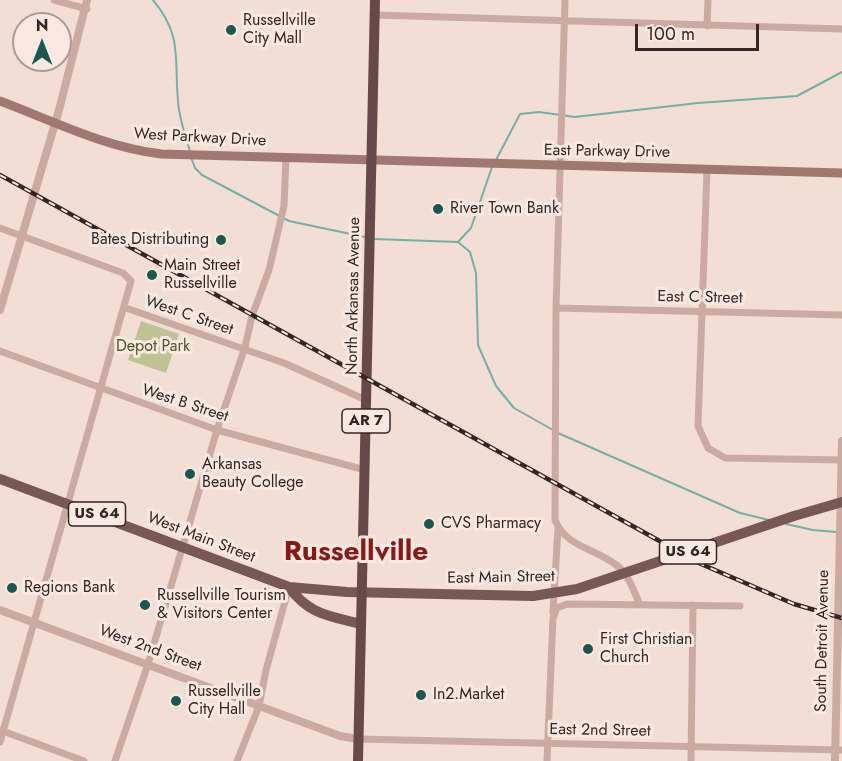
<!DOCTYPE html>
<style>
body{margin:0}
#map{position:relative;width:842px;height:761px;overflow:hidden;background:#f3ded5;font-family:Jost,sans-serif}
canvas{display:block}
.north{position:absolute;left:12px;top:12px;width:60px;height:60px;box-sizing:border-box;background:#fae9e2;border:2px solid #ab9b96;border-radius:50%;rotate:0deg;font-size:16px;font-weight:700;line-height:24px;text-align:center;color:#352624}
.north::after{content:'';display:block;margin:auto;width:21px;height:27px;background:#17594e;clip-path:polygon(50% 0,100% 100%,50% 72%,0 100%)}
.scale{position:absolute;left:635px;top:24px;width:124px;height:27px;box-sizing:border-box;border:3px solid #352624;border-top:0;padding-left:8px;font-size:18px;line-height:21px;white-space:nowrap;color:#352624;-webkit-text-stroke:4px #fae9e2;paint-order:stroke}
</style>
<div id="map">
<canvas width="842" height="761"></canvas>
<div class="north">N</div>
<div class="scale">100 m</div>
</div>
<script>
const c = document.querySelector('canvas').getContext('2d');
c.lineJoin = 'round';
function fillPath(path, color) {
  c.fillStyle = color;
  c.fill(path, 'evenodd');
}
function trace(path, color, width, dash) {
  c.strokeStyle = color;
  c.lineWidth = width;
  c.lineCap = dash ? 'butt' : 'round';
  c.setLineDash(dash || []);
  c.stroke(path);
}
function drawText(font, color, halo, rows, align = 'center') {
  c.font = font + ' Jost,sans-serif';
  c.lineWidth = 6;
  c.setLineDash([]);
  c.textBaseline = 'middle';
  c.strokeStyle = halo;
  c.fillStyle = color;
  for (const [text, x, y, turn = 0] of rows) {
    c.save();
    c.translate(x, y);
    c.rotate((+turn || 0) * Math.PI / 180);
    c.textAlign = isNaN(turn) ? turn : align;
    if (halo) c.strokeText(text, 0, 0);
    c.fillText(text, 0, 0);
    c.restore();
  }
}
const green = new Path2D(`
 M141 321 179 334 166 373 128 360Z`);
const stream = new Path2D(`
 M153 0C183 36 174 58 178 101 179 118 185 135 190 151
 M191 157 195 168 202 175 289 221 365 237
 M496 160 520 114 539 112 575 117 698 103 797 96 842 72
 M374 239 458 242 470 252 476 273 478 345 496 386 514 408 553 430
 M458 242 471 228 492 167
 M558 433 740 513 769 520
 M786 524 813 530 836 532`);
const minor = new Path2D(`
 M54 0 87 9
 M565 0 556 308 555 520C566 547 594 548 615 564 628 573 634 591 640 605
 M375 15 842 29
 M707 26 708 0
 M707 170 698 426 708 448 725 458 842 460
 M0 228 123 273 131 281 0 742
 M126 308 284 363 366 400
 M556 308 842 315
 M0 351 217 430 365 470
 M553 612 558 528
 M0 730 84 761
 M358 739 842 750
 M115 761 148 664 217 430 245 347 252 316 269 270 284 206 286 157
 M237 761 259 706 266 670 289 587
 M547 761 553 618 557 608 567 604 740 606
 M691 761 693 605`);
const tertiary = new Path2D(`
 M0 310 59 110 87 0
 M0 610 340 736 358 739
 M835 761 842 441`);
const secondary = new Path2D(`
 M0 101C53 121 104 147 161 154L842 173`);
const primary = new Path2D(`
 M0 479 289 587 347 592 533 596
 M289 587C309 615 330 616 361 624`);
const trunk = new Path2D(`
 M358 761 375 0`);
const rail = new Path2D(`
 M0 175 701 564 794 604 842 618`);
const primaryBridge = new Path2D(`
 M533 596 577 589 794 516 842 502`);
const markers = [
 [231,30,6,"#17594e"],
 [438,209,6,"#17594e"],
 [221,240,6,"#17594e"],
 [152,275,6,"#17594e"],
 [190,474,6,"#17594e"],
 [429,524,6,"#17594e"],
 [12,588,6,"#17594e"],
 [145,605,6,"#17594e"],
 [588,649,6,"#17594e"],
 [421,695,6,"#17594e"],
 [176,701,6,"#17594e"]
];
const shields = [
 [366,421,48],
 [97,514,57],
 [688,552,57]
];
const shieldNames = [
 ["AR 7",366,421],
 ["US 64",97,514],
 ["US 64",688,552]
];
const poiNames = [
 ["Russellville",243,21],
 ["City Mall",243,39],
 ["River Town Bank",450,209],
 ["Bates Distributing",209,240,"right"],
 ["Main Street",164,266],
 ["Russellville",164,284],
 ["Arkansas",202,465],
 ["Beauty College",202,483],
 ["CVS Pharmacy",441,524],
 ["Regions Bank",24,588],
 ["Russellville Tourism",157,596],
 ["& Visitors Center",157,614],
 ["First Christian",600,640],
 ["Church",600,658],
 ["Russellville",188,692],
 ["City Hall",188,710],
 ["In2.Market",433,695]
];
const streetNames = [
 ["West Parkway Drive",200,138,3],
 ["East Parkway Drive",607,152,1],
 ["North Arkansas Avenue",354,296,-89],
 ["East C Street",700,298,1],
 ["West C Street",189,316,19],
 ["West B Street",185,404,18],
 ["West Main Street",201,538,21],
 ["East Main Street",501,578,-1],
 ["South Detroit Avenue",823,641,-89],
 ["West 2nd Street",150,649,20],
 ["East 2nd Street",600,731,1]
];
const parkNames = [
 ["Depot Park",153,347]
];
const townNames = [
 ["Russellville",356,553]
];
fillPath(green, '#bec295');
trace(stream, '#72b2a5', 2);
trace(minor, '#cbaaa1', 7);
trace(tertiary, '#cbaaa1', 8);
trace(secondary, '#9f7872', 9);
trace(primary, '#785854', 10);
trace(trunk, '#674a48', 10);
trace(rail, '#352624', 4.5);
trace(rail, '#fae9e2', 2, [7]);
trace(primaryBridge, '#785854', 10);
for (const [x, y, r, color] of markers) {
  const dot = new Path2D();
  dot.arc(x, y, r, 0, 2 * Math.PI);
  c.fillStyle = color;
  c.fill(dot);
  trace(dot, '#fae9e2', 2);
}
for (const [x, y, w] of shields) {
  const box = new Path2D();
  box.roundRect(x - w / 2, y - 12, w, 24, 4.5);
  c.fillStyle = '#fae9e2';
  c.fill(box);
  trace(box, '#352624', 1.5);
}
drawText('bold 15px', '#352624', null, shieldNames);
drawText('16px', '#352624', '#fae9e2', poiNames, 'left');
drawText('16px', '#352624', '#fae9e2', streetNames);
drawText('16px', '#4f5526', '#fae9e2', parkNames);
drawText('bold 28px', '#8a1817', '#fae9e2', townNames);
</script>
